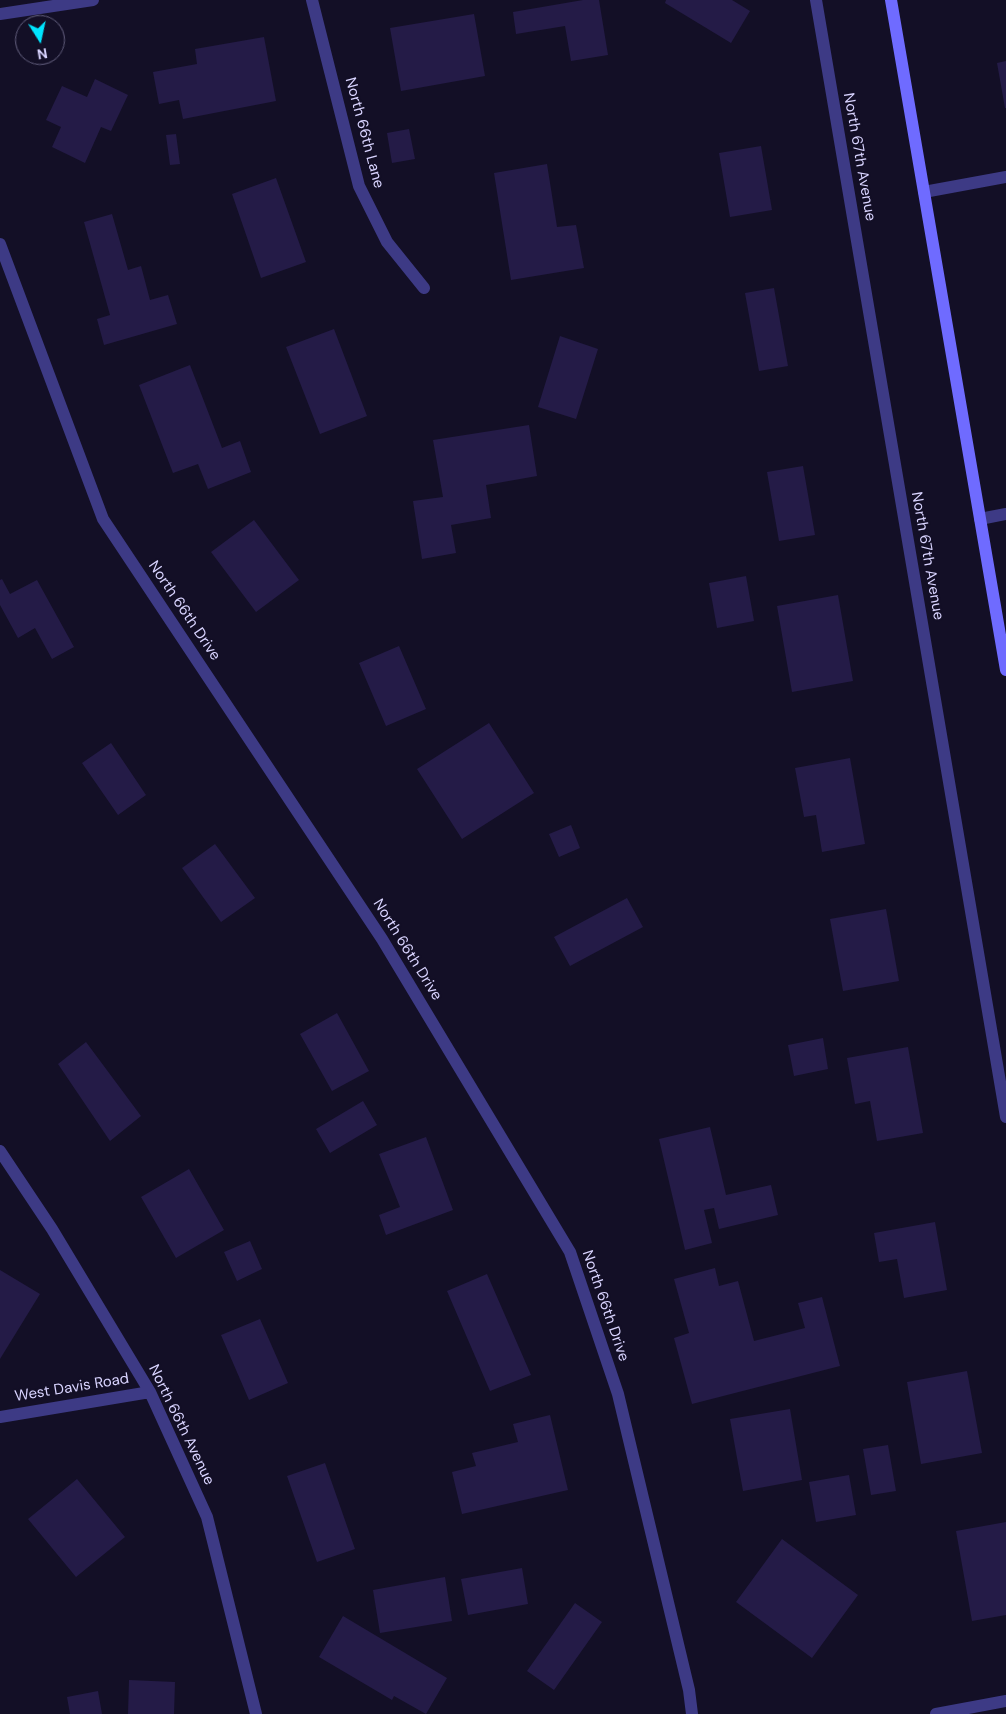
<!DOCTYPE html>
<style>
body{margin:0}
#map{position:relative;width:1006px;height:1714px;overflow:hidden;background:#130f26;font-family:"DM Sans",sans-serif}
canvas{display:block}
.north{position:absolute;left:15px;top:15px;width:50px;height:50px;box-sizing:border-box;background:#130f26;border:1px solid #625e7d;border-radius:50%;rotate:170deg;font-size:14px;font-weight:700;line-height:20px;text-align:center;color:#d9d4ff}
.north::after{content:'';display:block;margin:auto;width:18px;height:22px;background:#00e5ff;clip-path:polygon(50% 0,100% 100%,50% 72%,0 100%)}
</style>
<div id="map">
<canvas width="1006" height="1714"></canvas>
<div class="north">N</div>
</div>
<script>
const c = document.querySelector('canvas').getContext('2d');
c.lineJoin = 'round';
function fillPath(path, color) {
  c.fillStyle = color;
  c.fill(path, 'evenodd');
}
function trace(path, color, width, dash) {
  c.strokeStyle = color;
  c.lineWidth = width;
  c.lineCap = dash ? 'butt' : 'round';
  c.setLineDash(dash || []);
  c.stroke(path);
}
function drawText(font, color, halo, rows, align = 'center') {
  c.font = font + ' "DM Sans",sans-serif';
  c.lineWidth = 4;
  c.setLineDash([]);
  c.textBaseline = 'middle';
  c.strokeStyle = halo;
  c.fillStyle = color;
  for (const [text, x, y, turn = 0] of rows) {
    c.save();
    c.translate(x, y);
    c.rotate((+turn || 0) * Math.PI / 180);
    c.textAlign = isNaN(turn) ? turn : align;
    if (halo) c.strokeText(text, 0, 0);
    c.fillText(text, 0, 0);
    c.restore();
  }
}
const building = new Path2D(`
 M583 0H599L608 55 571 61 565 26 516 34 513 12Z
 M666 0H732L750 11 731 43 665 3Z
 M474 14 485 76 401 91 390 28Z
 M264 37 276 101 183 119 179 100 159 104 153 72 197 64 195 49Z
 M1006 61V108H1005L997 63Z
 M95 79 128 95 111 131 101 127 85 163 52 147 61 127 46 120 62 86 87 97Z
 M409 129 415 159 392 163 387 133Z
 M176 134 180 164 170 165 166 135Z
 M761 146 772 210 730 217 719 153Z
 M547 164 557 227 576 225 584 268 511 280 494 173Z
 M276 178 306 262 261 278 232 194Z
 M112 214 128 270 141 266 150 300 168 295 177 324 104 345 97 319 110 315 84 222Z
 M774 288 788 366 759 371 745 293Z
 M334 329 367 416 320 434 286 347Z
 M560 336 598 349 576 419 538 407Z
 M190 365 222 448 240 441 251 472 208 489 198 464 173 473 139 385Z
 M529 425 537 476 486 485 491 518 451 525 456 553 422 559 413 501 443 497 433 440Z
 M803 466 815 535 779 541 767 472Z
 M254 520 299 580 256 612 211 552Z
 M746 576 754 621 717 628 709 583Z
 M2 579 10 594 37 580 74 647 52 659 35 628 18 638 0 605V580Z
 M838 595 853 681 792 692 777 606Z
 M399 646 426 709 386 726 359 663Z
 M489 723 534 793 462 839 417 769Z
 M111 743 146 795 118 815 82 763Z
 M850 758 865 844 822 852 816 815 804 817 795 768Z
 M571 825 580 848 559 857 549 834Z
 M215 844 255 898 221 922 182 868Z
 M627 898 643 927 570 966 554 937Z
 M886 909 899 981 843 991 830 919Z
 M337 1013 369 1071 332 1091 300 1034Z
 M823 1038 828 1069 794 1076 788 1045Z
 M86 1042 141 1116 110 1141 58 1064Z
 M908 1047 923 1133 877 1141 870 1101 855 1104 847 1058Z
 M363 1101 377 1125 330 1153 316 1129Z
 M710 1127 726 1195 771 1185 778 1215 719 1229 714 1208 704 1210 712 1243 685 1250 659 1139Z
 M426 1137 453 1210 386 1235 379 1215 400 1207 379 1154Z
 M189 1169 224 1230 176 1258 141 1197Z
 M935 1222 947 1290 904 1298 897 1259 879 1262 874 1233Z
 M250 1241 262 1269 237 1281 224 1252Z
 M715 1268 719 1286 738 1281 754 1341 805 1328 798 1303 822 1297 840 1366 692 1404 674 1338 689 1333 674 1279Z
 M0 1270 40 1294 0 1359Z
 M487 1274 531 1375 490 1391 447 1291Z
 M260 1319 288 1383 249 1400 221 1335Z
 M967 1371 982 1453 921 1464 907 1382Z
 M790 1409 802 1480 743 1491 730 1419Z
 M550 1415 568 1490 462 1514 452 1472 476 1466 472 1453 518 1442 513 1424Z
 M888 1445 896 1491 871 1495 863 1449Z
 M325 1463 355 1549 317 1562 287 1476Z
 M849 1475 856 1515 816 1522 809 1482Z
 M77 1479 125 1537 76 1577 28 1519Z
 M1006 1522V1615L972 1621 956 1531Z
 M782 1539 858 1595 812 1658 736 1602Z
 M522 1568 528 1604 468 1615 461 1579Z
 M445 1577 452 1621 380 1633 373 1590Z
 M575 1603 602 1622 554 1690 527 1671Z
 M343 1616 447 1678 426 1714 394 1696 392 1700 319 1657Z
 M129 1680 175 1682 174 1714H128Z
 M98 1691 102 1714H70L67 1697Z`);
const minor = new Path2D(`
 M312 0 359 186 387 242 424 288
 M816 0 1006 1117
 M0 14 93 0
 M924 192 1006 177
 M0 244 103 519 382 939 570 1252 618 1394 689 1690 692 1714
 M980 519 1006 514
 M0 1151 52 1229 150 1392 207 1517 256 1714
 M0 1417 150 1392`);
const tertiary = new Path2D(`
 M936 1714 1006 1701`);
const secondary = new Path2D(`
 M891 0 1006 670`);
const streetNames = [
 ["North 66th Lane",364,133,75],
 ["North 67th Avenue",859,157,80],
 ["North 67th Avenue",927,556,80],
 ["North 66th Drive",184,611,56],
 ["North 66th Drive",407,950,58],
 ["North 66th Drive",605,1306,71],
 ["West Davis Road",72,1388,-9],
 ["North 66th Avenue",181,1425,64]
];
fillPath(building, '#241b47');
trace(minor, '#3d3a85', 12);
trace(tertiary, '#3d3a85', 12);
trace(secondary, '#6f6bff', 12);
drawText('15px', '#d9d4ff', '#130f26', streetNames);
</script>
